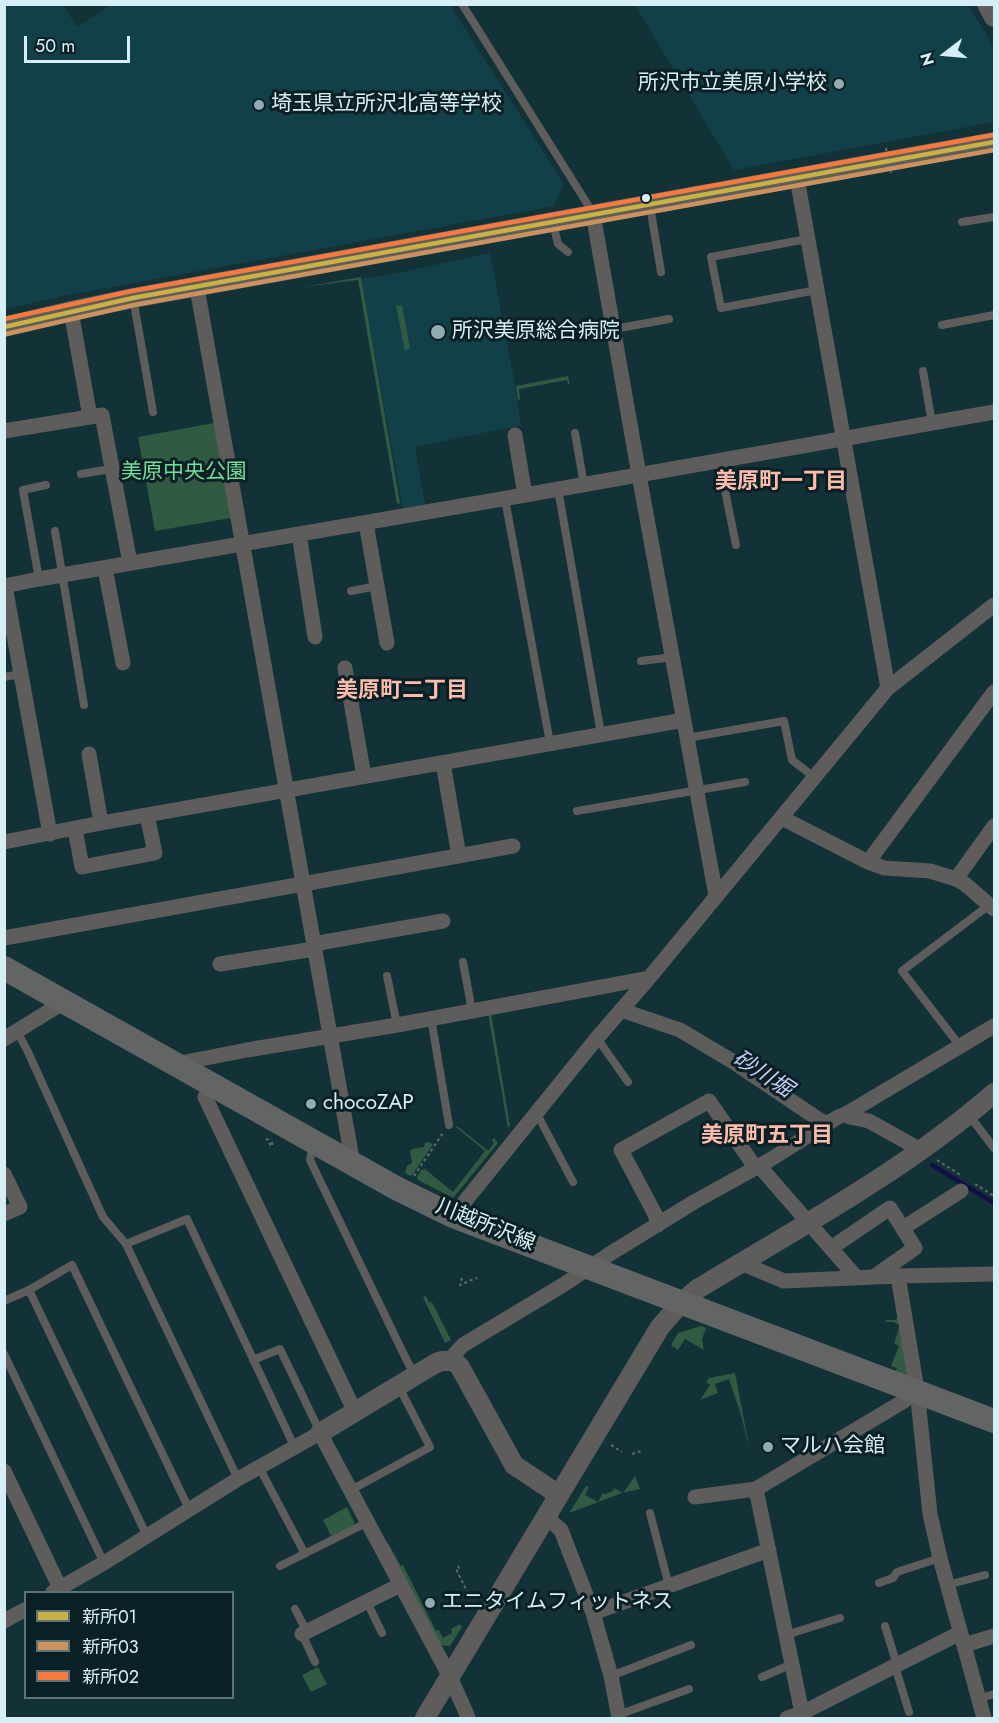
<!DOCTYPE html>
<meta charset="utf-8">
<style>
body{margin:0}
#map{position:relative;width:999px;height:1723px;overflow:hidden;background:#123237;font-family:Jost,"Noto Sans JP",sans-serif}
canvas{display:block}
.frame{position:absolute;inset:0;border:6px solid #d6eff6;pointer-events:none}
.legend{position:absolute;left:24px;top:1591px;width:210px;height:108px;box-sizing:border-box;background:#0b2024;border:2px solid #5c7378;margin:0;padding:8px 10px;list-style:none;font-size:18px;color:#d6eff6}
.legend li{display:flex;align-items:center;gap:12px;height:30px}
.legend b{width:30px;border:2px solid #5c7378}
.north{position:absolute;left:915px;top:24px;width:60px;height:60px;-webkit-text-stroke:4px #0b2024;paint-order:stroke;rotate:254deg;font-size:16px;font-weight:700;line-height:24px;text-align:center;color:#d6eff6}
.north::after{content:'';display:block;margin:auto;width:21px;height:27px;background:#d6eff6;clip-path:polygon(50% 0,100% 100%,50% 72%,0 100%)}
.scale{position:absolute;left:24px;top:36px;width:106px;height:27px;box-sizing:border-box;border:3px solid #d6eff6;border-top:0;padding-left:8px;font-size:18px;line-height:21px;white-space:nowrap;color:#d6eff6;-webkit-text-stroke:4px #0b2024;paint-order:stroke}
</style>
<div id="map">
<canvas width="999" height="1723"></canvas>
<div class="frame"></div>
<ul class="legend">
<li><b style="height:8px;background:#c9b143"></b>新所01</li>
<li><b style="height:8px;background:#cb925d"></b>新所03</li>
<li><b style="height:8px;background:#f6793e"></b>新所02</li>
</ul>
<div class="north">N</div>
<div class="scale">50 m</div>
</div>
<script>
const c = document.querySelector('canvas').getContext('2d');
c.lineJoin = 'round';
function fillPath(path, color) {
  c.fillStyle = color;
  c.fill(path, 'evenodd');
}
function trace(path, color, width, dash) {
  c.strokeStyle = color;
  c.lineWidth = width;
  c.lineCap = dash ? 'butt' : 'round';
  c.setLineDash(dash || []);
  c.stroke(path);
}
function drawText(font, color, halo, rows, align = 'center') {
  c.font = font + ' Jost,"Noto Sans JP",sans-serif';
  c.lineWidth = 6;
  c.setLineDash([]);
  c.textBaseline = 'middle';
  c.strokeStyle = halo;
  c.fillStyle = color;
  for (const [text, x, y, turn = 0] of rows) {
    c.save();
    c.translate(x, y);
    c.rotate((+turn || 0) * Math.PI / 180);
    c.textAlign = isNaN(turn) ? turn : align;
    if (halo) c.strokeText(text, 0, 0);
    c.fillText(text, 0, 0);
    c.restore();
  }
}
const built = new Path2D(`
 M4 5H63L77 27 111 5H450L564 184 554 206 63 296 5 309Z
 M635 5H968L994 47V122L734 170Z
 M490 253 515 385 521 425 415 447 425 505 403 509 361 279 393 274Z`);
const green = new Path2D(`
 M361 277 400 503 397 504 358 280 303 287Z
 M402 305 410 348 405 351 396 306Z
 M568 376 570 385 568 384 567 380 519 389 520 399 518 400 516 386Z
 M214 423 231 518 155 531 138 437Z
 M488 1013H491L510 1126 508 1128Z
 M457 1126 487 1150H489L494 1143 492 1140 494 1138 498 1143 453 1198 418 1180 417 1177 421 1170 425 1169 453 1192 485 1151 456 1127Z
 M428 1142 433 1144 413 1174 410 1176 405 1173 407 1166 412 1163 410 1151 412 1149 424 1147 425 1143Z
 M426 1296 429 1303 432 1302 451 1340 445 1343 423 1297Z
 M897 1318H899L912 1381 894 1374 897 1368 891 1366 899 1346 894 1343 900 1325 893 1322H886V1320H896Z
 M701 1326 706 1328 702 1339 704 1350 685 1339 678 1350 671 1345 678 1333Z
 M735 1373 750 1451 741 1415 729 1379 715 1384 718 1393 700 1400 710 1385 706 1382 709 1378Z
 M635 1476 640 1489 622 1493 569 1513 586 1486 589 1487 585 1495 598 1502 603 1493 605 1494 613 1491 614 1488 623 1493Z
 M347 1507 354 1522V1525L331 1536 323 1520Z
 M388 1543 401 1566 403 1565 436 1631 439 1630 443 1638 452 1633 451 1629 460 1624 462 1627 450 1646 438 1645 386 1544Z
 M318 1667 327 1684 311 1692 302 1675Z`);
const stream = new Path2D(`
 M932 1165 994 1203`);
const path = new Path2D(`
 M266 1140 267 1139 271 1146 273 1145 270 1139
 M937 1160 962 1176
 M414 1176 443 1133
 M975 1184 994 1196
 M462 1278 460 1285 476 1278 477 1279
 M611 1445 622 1452
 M632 1454 641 1451
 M458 1566 459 1568 456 1569 473 1603`);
const service = new Path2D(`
 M462 4 593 213
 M650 206 661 272
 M962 222 994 217
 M553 223 558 244 568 252
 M807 239 711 257 721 308 817 290
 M133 298 153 412
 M942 325 994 315
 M614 329 669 319
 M923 371 932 423
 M575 433 584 485
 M719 461 736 545
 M81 474 111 469
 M558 489 601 734
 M505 499 550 743
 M55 531 84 705
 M39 579 23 490 46 485
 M351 591 377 586
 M641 661 673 657
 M4 677 21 674
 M687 738 784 721 792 760 814 777
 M577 811 745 782
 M463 962 472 1011
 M387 976 397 1025
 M431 1018 449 1125
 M17 1031 28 1052 103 1217 126 1244 238 1479
 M597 1038 628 1082
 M960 1046 902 971 984 909 988 903
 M537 1114 573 1182
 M969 1115 994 1148
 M313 1145 310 1160 407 1361 415 1375
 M126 1244 187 1219 295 1448
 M29 1290 147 1536
 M4 1301 29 1290 72 1265 189 1509
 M4 1354 104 1563
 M253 1360 280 1349 320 1432
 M259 1467 305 1554
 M351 1490 430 1447 399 1387
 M650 1513 669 1586
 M280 1566 368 1522
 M879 1583 893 1578 897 1572 940 1558
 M947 1585 985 1575
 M367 1602 382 1633
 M295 1609 307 1632
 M885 1626 897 1665
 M302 1634 315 1662
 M786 1635 840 1618
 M895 1666 909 1712
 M611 1676 691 1645
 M762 1677 792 1664
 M978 1699 994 1694
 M618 1715 689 1689`);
const minor = new Path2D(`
 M797 178 888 688
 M593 214 639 475 716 896
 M197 288 353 1164
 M71 311 90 417
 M4 431 102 415 130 563
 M515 435 525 495
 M366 523 387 643
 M299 534 315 637
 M105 568 123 663
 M4 586 39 579 525 495 994 412
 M5 586 50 834
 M345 668 364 776
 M89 754 101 823
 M443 763 459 856
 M782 818 868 862 884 868 930 871 956 879 965 884 994 909
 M75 829 82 867 155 853 147 815
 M4 842 101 823 684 720
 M868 862 994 692
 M956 879 994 826
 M4 938 513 846
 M313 944 443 921
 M220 964 314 949
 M621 1010 680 1030 732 1061 821 1121 829 1123
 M4 1039 64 1002
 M175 1064 247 1050 397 1025 649 978
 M212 1085 205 1097 355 1412
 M846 1114 850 1117 869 1121 921 1150
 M4 1174 20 1207 4 1214
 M453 1216 597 1038 649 978 888 688 994 605
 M658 1225 655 1214 621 1150 709 1101 755 1167 763 1170 767 1175 856 1277
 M903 1228 961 1191
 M831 1248 890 1208 915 1248 875 1276
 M741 1263 784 1281 898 1276 994 1274
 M898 1276 917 1390 930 1514 940 1558 984 1718
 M449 1360 463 1345 563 1285 608 1255 694 1202 768 1161 838 1117 846 1114 994 1026
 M4 1471 60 1588
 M695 1497 756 1489
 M546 1517 561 1530 593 1613 611 1676 619 1718
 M53 1592 104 1563 238 1479 320 1433 450 1677 465 1710 468 1718
 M593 1613 769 1550
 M4 1621 26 1609
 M302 1634 400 1585
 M964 1645 994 1636
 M787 1718 802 1713 960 1633
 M803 1718 756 1489 904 1401 917 1390`);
const tertiary = new Path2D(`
 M987 4 994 17
 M4 327 71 311 133 298 994 142
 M320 1433 436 1363 442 1361H454L460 1367 514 1465 559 1495
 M425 1718 660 1327 682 1302 696 1290C798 1228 904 1171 994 1093`);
const primary = new Path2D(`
 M4 968 396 1188 453 1216 994 1421`);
const pathBridge = new Path2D(`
 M886 148 891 173`);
const bus1 = new Path2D(`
 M4 327 133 298 994 142`);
const bus2 = new Path2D(`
 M6 334 134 305 994 150`);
const bus3 = new Path2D(`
 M4 319 132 291 993 135`);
const markers = [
 [839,84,6,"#91adb3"],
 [259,105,6,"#91adb3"],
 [646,198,5,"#d6eff6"],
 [438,332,8,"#91adb3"],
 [311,1104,6,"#91adb3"],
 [768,1447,6,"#91adb3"],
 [430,1603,6,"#91adb3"]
];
const poiNames = [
 ["所沢市立美原小学校",827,84,"right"],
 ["埼玉県立所沢北高等学校",271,105],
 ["所沢美原総合病院",452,332],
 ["chocoZAP",323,1104],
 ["マルハ会館",780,1447],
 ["エニタイムフィットネス",442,1603]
];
const parkNames = [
 ["美原中央公園",184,473]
];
const streetNames = [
 ["川越所沢線",485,1226,22]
];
const neighbourhoodNames = [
 ["美原町一丁目",781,483],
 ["美原町二丁目",402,692],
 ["美原町五丁目",767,1137]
];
const waterNames = [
 ["砂川堀",762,1075,33]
];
fillPath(built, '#124049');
fillPath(green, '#315a43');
trace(stream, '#101047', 4.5);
trace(path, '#63696b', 2, [3, 3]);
trace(service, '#5e5d5c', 8);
trace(minor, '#5e5d5c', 15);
trace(tertiary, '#5e5d5c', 20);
trace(primary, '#626564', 24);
trace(pathBridge, '#63696b', 2, [3, 3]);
trace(bus1, '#c9b143', 4.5);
trace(bus2, '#cb925d', 4.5);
trace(bus3, '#f6793e', 4.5);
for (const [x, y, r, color] of markers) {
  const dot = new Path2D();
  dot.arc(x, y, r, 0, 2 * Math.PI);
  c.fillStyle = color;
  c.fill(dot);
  trace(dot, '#0b2024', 2);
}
drawText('21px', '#d6eff6', '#0b2024', poiNames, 'left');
drawText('21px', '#74dd9c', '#0b2024', parkNames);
drawText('21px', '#d6eff6', '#0b2024', streetNames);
drawText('bold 22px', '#fdbbab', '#0b2024', neighbourhoodNames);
drawText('italic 22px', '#c4cdf3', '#0b2024', waterNames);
</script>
